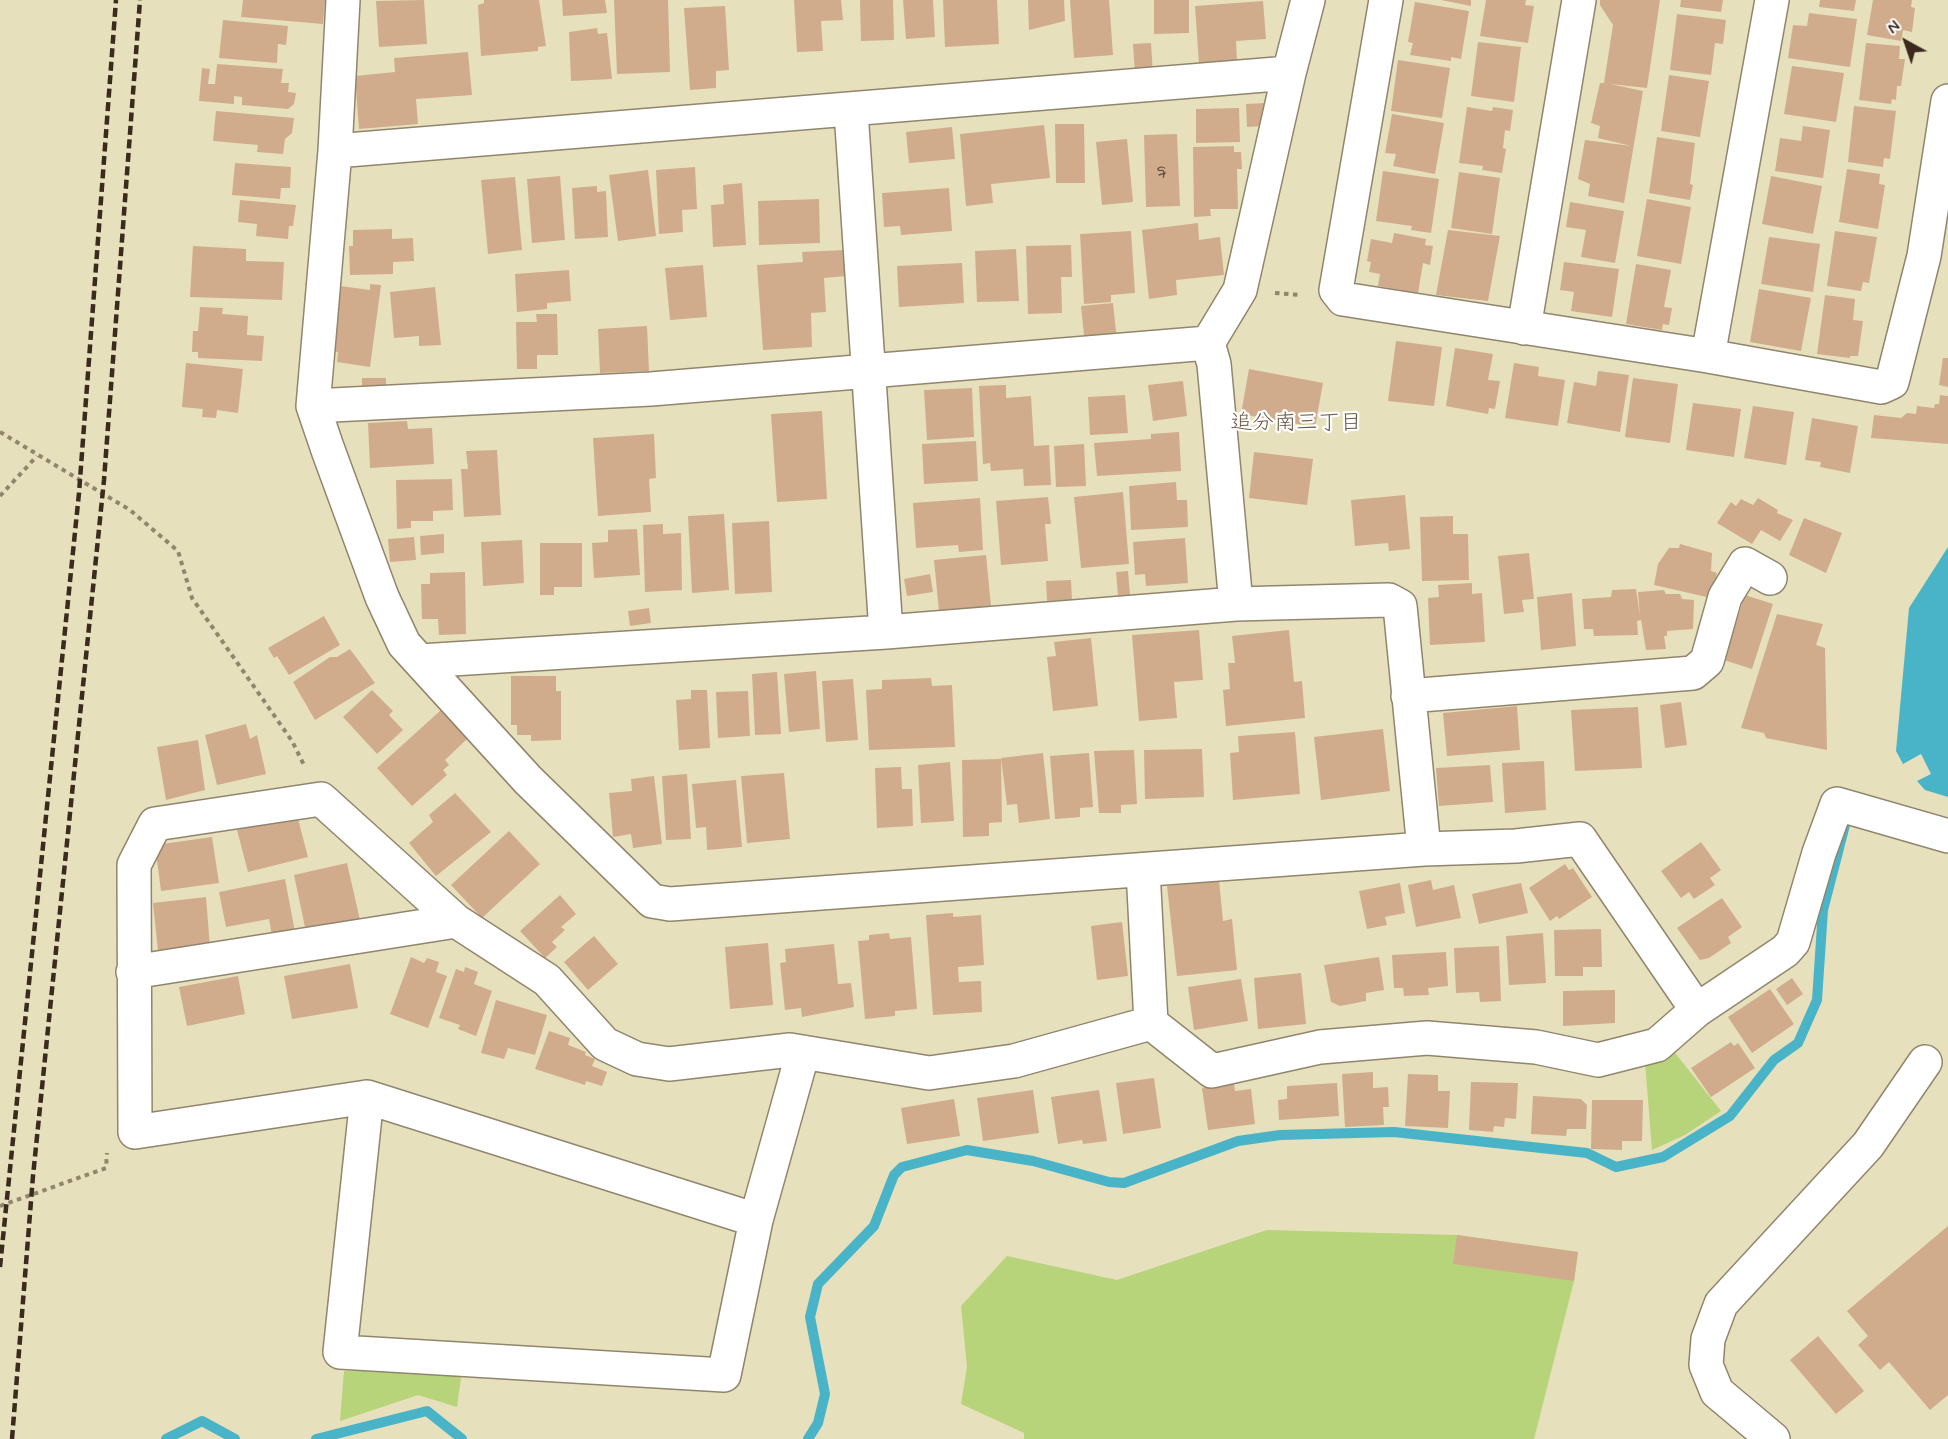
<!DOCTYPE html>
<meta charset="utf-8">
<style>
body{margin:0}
#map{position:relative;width:1948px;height:1439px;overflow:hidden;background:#e7e0bd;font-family:Mynerve,sans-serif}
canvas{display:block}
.north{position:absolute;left:1876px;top:12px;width:60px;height:60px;-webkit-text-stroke:4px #fff;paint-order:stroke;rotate:320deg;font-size:16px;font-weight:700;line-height:24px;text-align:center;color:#3b2a1e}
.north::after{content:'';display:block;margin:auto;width:21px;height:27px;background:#3b2a1e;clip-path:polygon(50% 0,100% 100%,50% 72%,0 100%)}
</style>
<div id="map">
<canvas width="1948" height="1439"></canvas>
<div class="north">N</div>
</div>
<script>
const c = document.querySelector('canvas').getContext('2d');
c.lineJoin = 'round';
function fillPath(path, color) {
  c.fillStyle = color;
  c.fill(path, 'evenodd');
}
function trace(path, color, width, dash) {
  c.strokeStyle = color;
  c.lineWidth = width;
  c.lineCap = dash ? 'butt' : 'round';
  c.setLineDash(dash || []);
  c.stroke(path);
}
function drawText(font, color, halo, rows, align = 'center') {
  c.font = font + ' Mynerve,"Klee One",sans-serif';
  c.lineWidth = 4.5;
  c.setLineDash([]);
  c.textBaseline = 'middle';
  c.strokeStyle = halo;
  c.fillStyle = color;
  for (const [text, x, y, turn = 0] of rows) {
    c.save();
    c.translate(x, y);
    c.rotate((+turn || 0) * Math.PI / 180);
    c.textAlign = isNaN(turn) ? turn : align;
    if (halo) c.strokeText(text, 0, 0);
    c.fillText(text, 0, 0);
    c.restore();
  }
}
const green = new Path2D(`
 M1672 1049 1721 1111 1685 1135 1652 1150 1645 1062Z
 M1267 1230 1457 1235 1578 1252 1574 1281 1534 1439H1024V1433L961 1404 967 1367 961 1306 1007 1256 1117 1280Z
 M344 1371H462L457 1407 418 1395 340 1421Z`);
const water = new Path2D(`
 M1948 547V797L1925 790 1917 781 1931 774 1921 754 1903 764 1896 751 1909 608Z`);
const stream = new Path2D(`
 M166 1439 202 1421 235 1439
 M316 1439 427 1411 462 1439
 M808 1439 818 1423 825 1394 810 1317 818 1284 874 1226 894 1175 902 1167 967 1150 1033 1161 1109 1182 1124 1183 1238 1141 1280 1135 1394 1132 1587 1153 1616 1167 1663 1157 1730 1116 1774 1060 1798 1043 1817 1000 1823 910 1845 825`);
const building = new Path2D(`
 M243 0H325L323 24 241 17Z
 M424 0 427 44 379 47 376 1Z
 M484 0H539L546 46 538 47V51L481 56 478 5 484 3Z
 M562 0H605L607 13 563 16Z
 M614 0H668L670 72 617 74Z
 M794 0H841L843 20 821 21 823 51 797 52Z
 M860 0H893L894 40 861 41Z
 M903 0H933L935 37 906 39Z
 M943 0H997L999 44 945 47Z
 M1028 0H1064L1065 21 1029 30Z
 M1070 0H1109L1113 55 1074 58Z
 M1154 0H1189V33L1154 34Z
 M1441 0H1471V6Z
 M1486 0H1526L1525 5 1534 6 1528 43 1480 36Z
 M1600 0H1660L1647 88 1610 84 1643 91 1624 203 1588 196 1590 184 1578 179 1585 140 1631 146 1598 138 1600 126 1591 123 1600 83H1604L1613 25 1600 5Z
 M1681 0H1723L1721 12 1680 7Z
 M1820 0H1856L1854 11 1819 7Z
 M1873 0H1912L1911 7 1915 8 1912 32 1903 30 1901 41 1867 35Z
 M1263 1 1266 39 1236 41 1237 61 1199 64 1195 6Z
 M1415 2 1469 11 1461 59 1451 57V61L1410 55 1413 43 1408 42Z
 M725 6 729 70 716 71V88L690 90 684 8Z
 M1809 13 1857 19 1850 67 1788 58 1793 25 1807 26Z
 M1677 14 1726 20 1723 44 1715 43 1711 75 1670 70Z
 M223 20 288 26 286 45 278 44 277 63 219 58Z
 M597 28 598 34 607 33 612 79 571 81 569 32Z
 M1478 42 1521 47 1514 102 1471 96Z
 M1151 43 1153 74 1135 75 1133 44Z
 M1866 43 1900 46 1899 59H1905L1901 86H1897L1896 100 1892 99 1891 104 1859 100Z
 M468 52 472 95 416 99 418 124 359 129 355 76 395 72 394 58Z
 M1398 60 1450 68 1442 118 1391 111Z
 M217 64 283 69 281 83H289L288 92 296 93 294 104 288 109 242 105V97L234 96V104L199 101 202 68 210 69 208 84H215Z
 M1792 66 1844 73 1836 122 1784 114Z
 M1669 75 1709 81 1700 137 1661 131Z
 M1265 103 1266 126 1247 127 1246 104Z
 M1854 106 1896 111 1890 159 1884 158 1883 167 1848 162Z
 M1467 107 1492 111 1493 107 1513 110 1510 131 1505 130 1503 148 1506 149 1502 173 1482 170 1483 166 1459 163Z
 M1239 108 1240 142 1196 143V109Z
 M216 111 294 118 292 133 285 139 283 154 257 152 258 145 213 141Z
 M1392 114 1444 123 1435 174 1393 166 1396 154 1385 153Z
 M1055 124H1084L1085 183H1056Z
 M1044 125 1050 178 991 184 993 203 966 206 960 134Z
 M1803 126 1830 130 1823 178 1775 171 1780 138 1801 141Z
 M952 127 955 159 909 163 906 132Z
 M1177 134 1180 206 1146 207 1144 135Z
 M1657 137 1695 143 1690 184 1693 185 1690 200 1649 193Z
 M1127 139 1133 202 1102 205 1096 142Z
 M1234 146V152H1241L1242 169H1237L1238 209H1210L1211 216 1194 217 1193 147Z
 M235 163 291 167 290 188H281L280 199 232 195Z
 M695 167 697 209 682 210 683 232 659 234 656 170Z
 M1847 169 1880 174 1879 184 1885 185 1878 229 1839 222Z
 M648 170 656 236 618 241 609 175Z
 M1383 171 1439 179 1431 233 1411 230 1412 226 1376 221Z
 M1459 172 1500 178 1492 234 1451 228Z
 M560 176 565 240 532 243 527 179Z
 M1771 176 1822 186 1813 234 1762 224Z
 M515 177 522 250 488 254 481 180Z
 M742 183 746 245 713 247 711 205 724 204 723 185Z
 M597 186V192L606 191 608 237 575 239 572 188Z
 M949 188 952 231 901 235 900 226 884 227 882 193Z
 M819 199 820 243 759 245 758 201Z
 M1647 199 1691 207 1681 264 1637 256Z
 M240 200 296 205 293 226H289L288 239 256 236 257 224 238 222Z
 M1570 202 1624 211 1615 263 1581 257 1586 230 1566 227Z
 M1198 223 1199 240 1220 237 1224 275 1176 280 1177 295 1149 299 1142 230Z
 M392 229V239L413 238 414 261 393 262V274L350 275 349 246H353V230Z
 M1448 230 1500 236 1488 301 1436 295Z
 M1131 231 1135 293 1111 295V302L1084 304 1080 234Z
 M1835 231 1877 237 1869 283 1863 282 1861 291 1827 286Z
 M1394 233 1426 239 1425 245 1433 246 1430 265 1423 263 1418 293 1378 286 1380 274 1369 272 1371 262 1367 261 1371 239 1392 243Z
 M1769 237 1820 244 1813 292 1761 284Z
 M1071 245 1072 277H1061L1062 313 1028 314 1026 246Z
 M193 246 246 249V261L284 262 282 300 190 297Z
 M1016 249 1019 301 977 302 975 251Z
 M844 250 846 276 824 278 826 312 811 313 812 347 763 350 757 265 803 262 802 252Z
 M1564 262 1619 269 1612 317 1571 311 1574 292 1560 290Z
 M962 263 964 303 899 307 897 266Z
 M1636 264 1671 270 1664 307 1672 308 1669 325 1663 324 1662 330 1626 324Z
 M703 265 707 317 670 320 665 268Z
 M569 270 571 301 547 303V309L517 312 515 274Z
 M370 284 381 285 370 367 337 362 338 352 332 351 340 286 370 290Z
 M435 287 441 345 419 346V336L394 338 390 292Z
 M1759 289 1811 298 1801 351 1750 342Z
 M1825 295 1855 299 1853 320 1863 321 1858 356H1850V358L1817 354Z
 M1113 303 1117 341 1085 345 1081 306Z
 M200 307 223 308 222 314 248 316 247 335 264 336 262 361 198 358V352H192L193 331H198Z
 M536 314H557L558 355H537V369H517L516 322H537Z
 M647 326 649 371 600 373 598 329Z
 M1396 341 1442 347 1434 406 1388 401Z
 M1455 348 1493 354 1488 380 1500 381 1495 409 1489 408 1488 414 1446 406Z
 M1943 358H1948V387L1939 385Z
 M186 363 243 369 238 413 217 410 216 418 202 417 203 409 182 407Z
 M1514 363 1539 367 1538 376 1565 380 1558 426 1505 418Z
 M1249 369 1323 383 1315 427 1241 414Z
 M1598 371 1629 375 1620 432 1567 423 1574 382 1596 386Z
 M362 378H386V390H362Z
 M1633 378 1678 384 1670 443 1625 437Z
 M1183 381 1187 416 1153 421 1148 385Z
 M1006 385V398L1031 396 1034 446 1049 445 1051 485 1024 486 1023 469 991 471 990 463 983 464 979 386Z
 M972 388 974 437 927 440 924 390Z
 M1125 395 1128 433 1090 435 1088 397Z
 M1940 395 1948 396V444L1871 438 1874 415 1901 418 1907 413 1916 414 1917 406 1934 408 1935 404H1939Z
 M1693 403 1741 409 1734 457 1686 450Z
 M1753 406 1794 412 1786 465 1744 458Z
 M822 411 827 499 777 502 771 414Z
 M1812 418 1858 426 1850 473 1820 467 1821 462 1805 460Z
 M407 421 408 429 432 428 434 464 370 468 368 423Z
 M1179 432 1181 471 1097 476 1094 443 1151 439V434Z
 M654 434 656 478 649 479 651 512 598 516 593 438Z
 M976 441 978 481 924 484 922 444Z
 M1084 444 1086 486 1056 487 1054 446Z
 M497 450 501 515 464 517 461 469H468L466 451Z
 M1254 452 1313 459 1307 505 1249 498Z
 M452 479 453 510 433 511V521H411V528L397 529 396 480Z
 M1176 482 1177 500H1187L1188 527 1131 530 1129 486Z
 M1123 492 1129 564 1081 568 1074 497Z
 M1405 495 1410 549 1389 551 1388 543 1355 546 1351 500Z
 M1048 497 1051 524H1045L1048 561 1001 565 996 501Z
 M980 498 983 550 959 552 958 545 916 548 913 503Z
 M1758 498 1778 510 1777 513 1793 520 1780 541 1761 530 1752 544 1717 523 1731 502 1736 506 1741 499 1753 505Z
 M724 514 729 590 692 593 688 516Z
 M1453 516V534H1468L1469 580 1422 581 1420 517Z
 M1804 518 1842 533 1826 573 1789 555Z
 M769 521 772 592 735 594 732 523Z
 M663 524V534L681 533 682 590 645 592 643 525Z
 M637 529 640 575 594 578 592 543 608 542V530Z
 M444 534V553L421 555 420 536Z
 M414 537 416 560 390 562 388 539Z
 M1185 538 1188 583 1146 586 1145 574 1135 575 1133 542Z
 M522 540 524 583 483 586 481 542Z
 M540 543H582V587H554V595H540Z
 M1680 544 1712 553 1711 571 1717 573 1711 598 1654 585 1658 564 1669 548H1679Z
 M1529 553 1534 599 1522 600 1524 612 1504 614 1498 556Z
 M986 555 991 606 939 611 934 560Z
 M1128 571 1130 595 1118 596 1116 572Z
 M465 572 466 634 439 635 438 619H422L421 584H430V573Z
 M930 574 933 592 907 596 904 579Z
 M1071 580 1072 600 1047 601 1046 581Z
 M1472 583V594L1482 593 1485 642 1430 645 1428 598 1439 597 1438 585Z
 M1636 589 1640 616 1638 592 1664 590 1666 594H1680L1682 599 1694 600 1693 629 1667 631V636H1664L1666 649 1646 650 1641 620 1637 621 1638 635 1594 636 1593 629H1584L1582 599 1611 597 1612 590Z
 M1572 593 1576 646 1541 650 1537 597Z
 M1745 595 1773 604 1752 669 1724 660Z
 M649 608 651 623 630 626 628 611Z
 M1777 614 1823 624 1816 645 1825 648 1827 750 1766 738 1764 733 1741 728Z
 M324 616 340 645 289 675 277 656 274 658 268 648Z
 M1199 630 1203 680 1174 682 1177 718 1139 721 1132 635Z
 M1289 630 1294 682 1302 681 1305 718 1226 726 1223 690 1230 689 1228 663H1235L1232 636Z
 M1091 638 1098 706 1053 711 1047 657 1056 656 1054 642Z
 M350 649 375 683 315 720 293 682 330 657H337Z
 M816 671 820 729 789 732 784 674Z
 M777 672 781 734 755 735 752 674Z
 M511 676H556V691H561V740L531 741V735H517V725H511Z
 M931 678 932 686 952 685 955 747 869 750 866 690 882 689V680Z
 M853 679 858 740 826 742 822 681Z
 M372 690 393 711 389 715 403 730 377 754 343 717Z
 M691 690H707L710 748 679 750 676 700 691 699Z
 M748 691 750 736 718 738 716 692Z
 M1681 702 1687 745 1665 748 1660 705Z
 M1517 706 1520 750 1447 756 1443 713Z
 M1638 707 1642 768 1575 771 1571 710Z
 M441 710 467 739 445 760 449 765 443 770 447 775 412 806 377 768Z
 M246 724 250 739 257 735 266 774 217 785 205 735Z
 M1383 729 1390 791 1321 800 1314 737Z
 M1295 732 1300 794 1233 800 1230 753 1239 752 1238 736Z
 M198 740 205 790 166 800 157 747Z
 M1202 749 1204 797 1145 799 1144 750Z
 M1134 750 1137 804 1121 805V813H1099L1094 751Z
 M1043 753 1050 819 1019 823 1017 804 1007 805 1001 758Z
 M1089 753 1093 807 1080 808V817L1055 819 1050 756Z
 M1001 759 1002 822 989 823V836L963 837 962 760Z
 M1544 761 1546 810 1505 813 1502 763Z
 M950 762 954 821 921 823 918 765Z
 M1490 765 1493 802 1439 806 1436 768Z
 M901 767 902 789H912L913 826 877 828 875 768Z
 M784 773 790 839 747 843 741 776Z
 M687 774 691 839 666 840 662 776Z
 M654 776 662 844 633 848 631 834 613 837 609 793 632 791 631 779Z
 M736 780 742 847 707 850 706 827 696 828 692 784Z
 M455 793 491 832 436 876 409 843 433 822 429 815Z
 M297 815 308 857 248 872 237 830Z
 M509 831 540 864 482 918 451 885Z
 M212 837 219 883 161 891 155 845Z
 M1701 842 1721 870 1710 878 1715 885 1694 899 1689 892 1681 898 1661 871Z
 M347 863 360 920 306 932 294 875Z
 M1565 864 1569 870 1573 868 1592 897 1559 919 1557 916 1550 921 1529 888Z
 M285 879 295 932 272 936 269 919 226 927 219 892Z
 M1219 880 1223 921 1232 919 1237 970 1177 976 1167 886Z
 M1431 880 1433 890 1454 885 1461 918 1416 927 1408 885Z
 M1400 883 1405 913 1385 917 1387 925 1367 929 1359 891Z
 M1521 883 1528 913 1479 924 1472 894Z
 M560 895 576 914 561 927 565 930 552 942 557 947 545 958 520 931Z
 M206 897 210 947 158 951 153 903Z
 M1722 898 1742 927 1728 937 1731 943 1709 958 1700 960 1677 928Z
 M953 913V917L981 915 984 965 958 967 959 982 981 981 982 1012 933 1015 926 915Z
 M1122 922 1128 976 1097 980 1091 926Z
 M1601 929 1602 967H1583V976H1555L1554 930Z
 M889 933 890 939 911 937 917 1009 895 1011V1016L865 1019 858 941 869 940V935Z
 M1543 933 1546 983 1509 985 1506 936Z
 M594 936 618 964 588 990 564 962Z
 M768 943 773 1005 730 1009 725 947Z
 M834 944 838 984 851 983 854 1007 802 1017 801 1008 785 1010 780 963 786 962 785 949Z
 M1499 946 1501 1001 1480 1002 1479 992 1456 993 1454 948Z
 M1446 952 1448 986 1428 988 1429 995 1404 996 1403 988H1394L1392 955Z
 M411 957 424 963 427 958 439 962 436 972 447 976 428 1028 390 1014Z
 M1379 957 1384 990 1366 993V1001L1340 1006 1331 1002 1324 965Z
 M350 964 358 1008 292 1019 284 976Z
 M465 967 478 972 474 984 492 991 476 1036 458 1029 460 1025 439 1018 456 969 464 972Z
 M1301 973 1306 1024 1258 1029 1254 978Z
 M238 976 245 1014 187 1026 179 987Z
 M1792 978 1803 994 1787 1005 1776 989Z
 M1241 979 1248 1021 1194 1030 1188 987Z
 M1770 989 1794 1024 1752 1053 1728 1017Z
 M1615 990V1023L1563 1026V991Z
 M496 1000 547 1015 535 1055 508 1048 504 1059 481 1053Z
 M549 1031 570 1038 568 1045 586 1052 585 1055 595 1059 592 1066 607 1072 602 1086 586 1081 585 1085 535 1069Z
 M1731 1042 1734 1046 1738 1043 1755 1068 1711 1097 1691 1068Z
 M1373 1072V1088L1388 1087 1389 1107H1383L1384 1125 1345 1127 1342 1074Z
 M1408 1074 1438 1075V1091H1450L1448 1128 1405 1126Z
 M1154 1078 1161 1128 1123 1134 1116 1083Z
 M1471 1082 1518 1083 1516 1119 1505 1118 1504 1127 1494 1126 1493 1132 1469 1130Z
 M1337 1083 1339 1116 1279 1120 1278 1100 1287 1099V1086Z
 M1234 1084 1235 1091 1251 1089 1255 1124 1208 1130 1202 1088Z
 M1033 1090 1039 1133 983 1141 977 1098Z
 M1099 1090 1107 1141 1083 1144 1082 1140 1058 1144 1051 1097Z
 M1533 1096 1581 1099 1587 1105 1586 1129H1567L1566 1136 1531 1134Z
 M954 1099 960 1136 907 1144 901 1108Z
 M1592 1100H1643L1642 1141H1622V1150L1591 1149Z
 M1948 1226V1395L1930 1410 1889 1362 1880 1370 1858 1345 1868 1336 1847 1311Z
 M1457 1235 1578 1252 1574 1281 1453 1264Z
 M1818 1336 1864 1391 1836 1414 1790 1360Z`);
const path = new Path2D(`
 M1275 293 1300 295
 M0 432 130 510 178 551 192 598 292 741 305 767
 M0 496 37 456
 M0 1206 106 1168 107 1153`);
const minor = new Path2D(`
 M343 0 335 151 313 406 328 450 382 597 404 644 528 780 652 901 670 904 1424 849 1400 606 1389 600 1236 604 886 632 420 661
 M1386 0 1336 290 1343 299 1708 356 1881 387 1892 382 1924 256 1948 101
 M851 111 886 632
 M335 151 1289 73
 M1524 328 1579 0
 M1708 356 1772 0
 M313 406 651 389 1208 343
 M1236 604 1214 364 1208 343 1240 290 1289 73 1308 0
 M1408 696 1693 673 1707 661 1725 597 1745 564 1770 578
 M1424 849 1516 846 1580 839 1697 1010
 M1143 870 1151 1023 1212 1071 1320 1047 1427 1038 1536 1047 1598 1060 1657 1045 1697 1010 1785 951 1793 942 1819 853 1837 804 1948 836
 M133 972 456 921
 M367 1097 135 1132 134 865 155 824 321 799 456 921 547 980 605 1044 637 1059 669 1064 790 1050 929 1073 1014 1061 1151 1023
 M756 1220 367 1097 340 1352 724 1375 756 1220 803 1052
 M1773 1439 1717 1392 1706 1365 1708 1339 1721 1304 1868 1145 1925 1062`);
const rail = new Path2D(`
 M0 1267 79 493 116 0
 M12 1439 33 1176 104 480 140 0`);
const numberNames = [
 ["q",1162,170]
];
const neighbourhoodNames = [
 ["追分南三丁目",1296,424]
];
fillPath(green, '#b7d47a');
fillPath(water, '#49b4c7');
trace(stream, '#49b4c7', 10);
fillPath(building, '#d1ac8c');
trace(minor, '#91856e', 36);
trace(path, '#91856e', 4, [4.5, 4.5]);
trace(minor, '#fff', 33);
trace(rail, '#3b2a1e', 4.5, [9, 4.5]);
drawText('18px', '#604a3a', null, numberNames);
drawText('22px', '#705844', '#fff', neighbourhoodNames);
</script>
